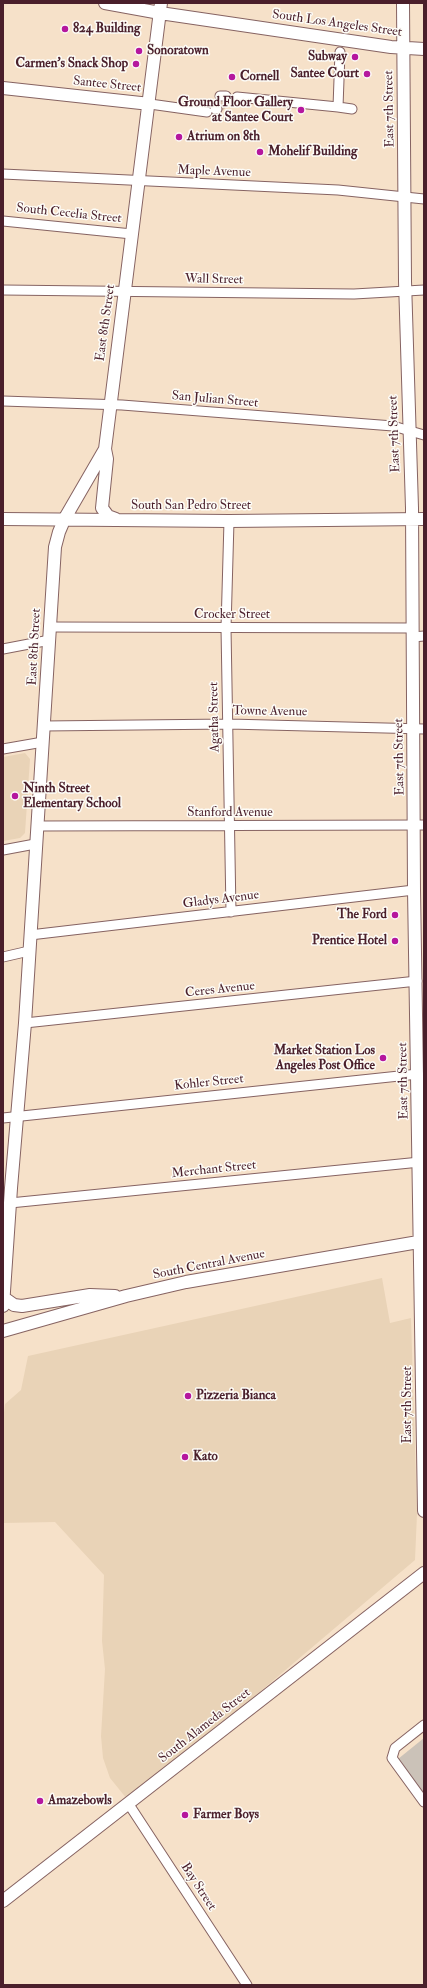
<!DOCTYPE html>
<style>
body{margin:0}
#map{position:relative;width:427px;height:1988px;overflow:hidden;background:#f6e1c9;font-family:"IM FELL Double Pica",serif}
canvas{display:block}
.frame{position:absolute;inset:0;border:4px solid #4a1f2b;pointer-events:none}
</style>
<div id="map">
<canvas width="427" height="1988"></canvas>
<div class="frame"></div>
</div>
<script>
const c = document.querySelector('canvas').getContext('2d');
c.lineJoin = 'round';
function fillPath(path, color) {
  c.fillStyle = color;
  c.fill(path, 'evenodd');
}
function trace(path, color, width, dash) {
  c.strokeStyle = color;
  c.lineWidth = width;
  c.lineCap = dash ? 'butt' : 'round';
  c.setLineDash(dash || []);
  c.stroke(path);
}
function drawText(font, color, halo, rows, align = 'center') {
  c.font = font + ' "IM FELL Double Pica",serif';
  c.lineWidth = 3;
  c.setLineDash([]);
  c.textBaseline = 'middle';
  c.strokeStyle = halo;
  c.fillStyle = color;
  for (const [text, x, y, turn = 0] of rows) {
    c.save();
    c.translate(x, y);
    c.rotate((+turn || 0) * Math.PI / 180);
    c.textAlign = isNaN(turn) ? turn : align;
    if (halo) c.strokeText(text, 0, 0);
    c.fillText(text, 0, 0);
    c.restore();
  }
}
const built = new Path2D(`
 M25 753 30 759 25 833 20 838 3 841V757Z
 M382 1278 390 1323 411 1318 417 1514 415 1560 176 1763 127 1799 110 1778 103 1758 101 1736 105 1669 102 1641 104 1575 55 1522 3 1523V1421L5 1404 21 1390 28 1356Z`);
const industrial = new Path2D(`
 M424 1738V1795L398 1759Z`);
const minorTunnel = new Path2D(`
 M217 109 221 106 222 100`);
const minor = new Path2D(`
 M220 96H226
 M237 97 338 107 340 52
 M150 104 207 112
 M338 107 352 109
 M215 109H217
 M3 174 338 190 424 199
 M3 221 132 234
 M3 290 354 294 424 290
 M3 401 122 405 393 426 424 435
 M229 521 226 628 231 912
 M51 627 413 628
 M413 637 424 636
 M3 649 50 640
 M44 726 229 724 424 729
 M3 749 43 742
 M37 826 424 825
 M3 850 35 844
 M30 935 414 890
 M3 957 29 951
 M25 1023 417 981
 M3 1118 418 1074
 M10 1203 420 1162
 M424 1725 395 1748 392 1758 424 1802
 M128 1803 247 1985`);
const major = new Path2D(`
 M105 3 160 13 391 47 424 49
 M403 3 405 281 412 508 414 890 424 1511
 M3 88 150 104
 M105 449 107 459 102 508 108 516 116 519
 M3 519 229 521 424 519
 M4 1298 14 1305 22 1306 90 1295 115 1296
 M3 1306 11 1188 25 1023 55 547 59 532 65 518 105 449 161 3
 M3 1331 126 1296 186 1282 424 1241
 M3 1901 424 1573`);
const markers = [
 [65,29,4,"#b5179e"],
 [139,51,4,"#b5179e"],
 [355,57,4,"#b5179e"],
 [136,64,4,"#b5179e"],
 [367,74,4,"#b5179e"],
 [232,77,4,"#b5179e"],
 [301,110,4,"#b5179e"],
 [179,137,4,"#b5179e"],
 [260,152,4,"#b5179e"],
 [15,796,4,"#b5179e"],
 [395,915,4,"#b5179e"],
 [395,941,4,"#b5179e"],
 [383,1058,4,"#b5179e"],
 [188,1396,4,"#b5179e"],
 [185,1457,4,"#b5179e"],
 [40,1801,4,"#b5179e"],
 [185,1815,4,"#b5179e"]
];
const streetNames = [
 ["South Los Angeles Street",337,24,8],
 ["Santee Street",107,85,6],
 ["East 7th Street",390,109,-91],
 ["Maple Avenue",214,172,2],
 ["South Cecelia Street",69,214,6],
 ["Wall Street",214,280,1],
 ["East 8th Street",106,323,-82],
 ["San Julian Street",215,400,5],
 ["East 7th Street",395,434,-92],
 ["South San Pedro Street",191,506],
 ["Crocker Street",232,615],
 ["East 8th Street",35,647,-87],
 ["Towne Avenue",270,712,1],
 ["Agatha Street",215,717,-91],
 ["East 7th Street",400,757,-91],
 ["Stanford Avenue",230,813],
 ["Gladys Avenue",221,900,-7],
 ["Ceres Avenue",220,990,-6],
 ["East 7th Street",404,1081,-91],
 ["Kohler Street",209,1083,-6],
 ["Merchant Street",214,1170,-6],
 ["South Central Avenue",209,1265,-11],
 ["East 7th Street",408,1405,-90],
 ["South Alameda Street",205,1726,-38],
 ["Bay Street",198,1887,57]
];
const poiNames = [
 ["824 Building",73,29],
 ["Sonoratown",147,51],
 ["Subway",347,57,"right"],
 ["Carmen's Snack Shop",128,64,"right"],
 ["Santee Court",359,74,"right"],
 ["Cornell",240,77],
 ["Ground Floor Gallery",293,103,"right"],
 ["at Santee Court",293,118,"right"],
 ["Atrium on 8th",187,137],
 ["Mohelif Building",268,152],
 ["Ninth Street",23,789],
 ["Elementary School",23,804],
 ["The Ford",387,915,"right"],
 ["Prentice Hotel",387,941,"right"],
 ["Market Station Los",375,1051,"right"],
 ["Angeles Post Office",375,1066,"right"],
 ["Pizzeria Bianca",196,1396],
 ["Kato",193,1457],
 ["Amazebowls",48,1801],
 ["Farmer Boys",193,1815]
];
fillPath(built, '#e9d3b7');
fillPath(industrial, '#cbc2b8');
trace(minorTunnel, '#d4baa9', 9, [9, 4.5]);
trace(minor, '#866362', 11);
trace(major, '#866362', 14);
trace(minor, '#fff', 9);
trace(major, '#fff', 12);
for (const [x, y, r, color] of markers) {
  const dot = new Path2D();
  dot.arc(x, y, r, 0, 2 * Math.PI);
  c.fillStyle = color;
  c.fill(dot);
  trace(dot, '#fdfcf7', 1.5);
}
drawText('13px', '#4a1f2b', '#fdfcf7', streetNames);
drawText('bold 13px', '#4a1f2b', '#fdfcf7', poiNames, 'left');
</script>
